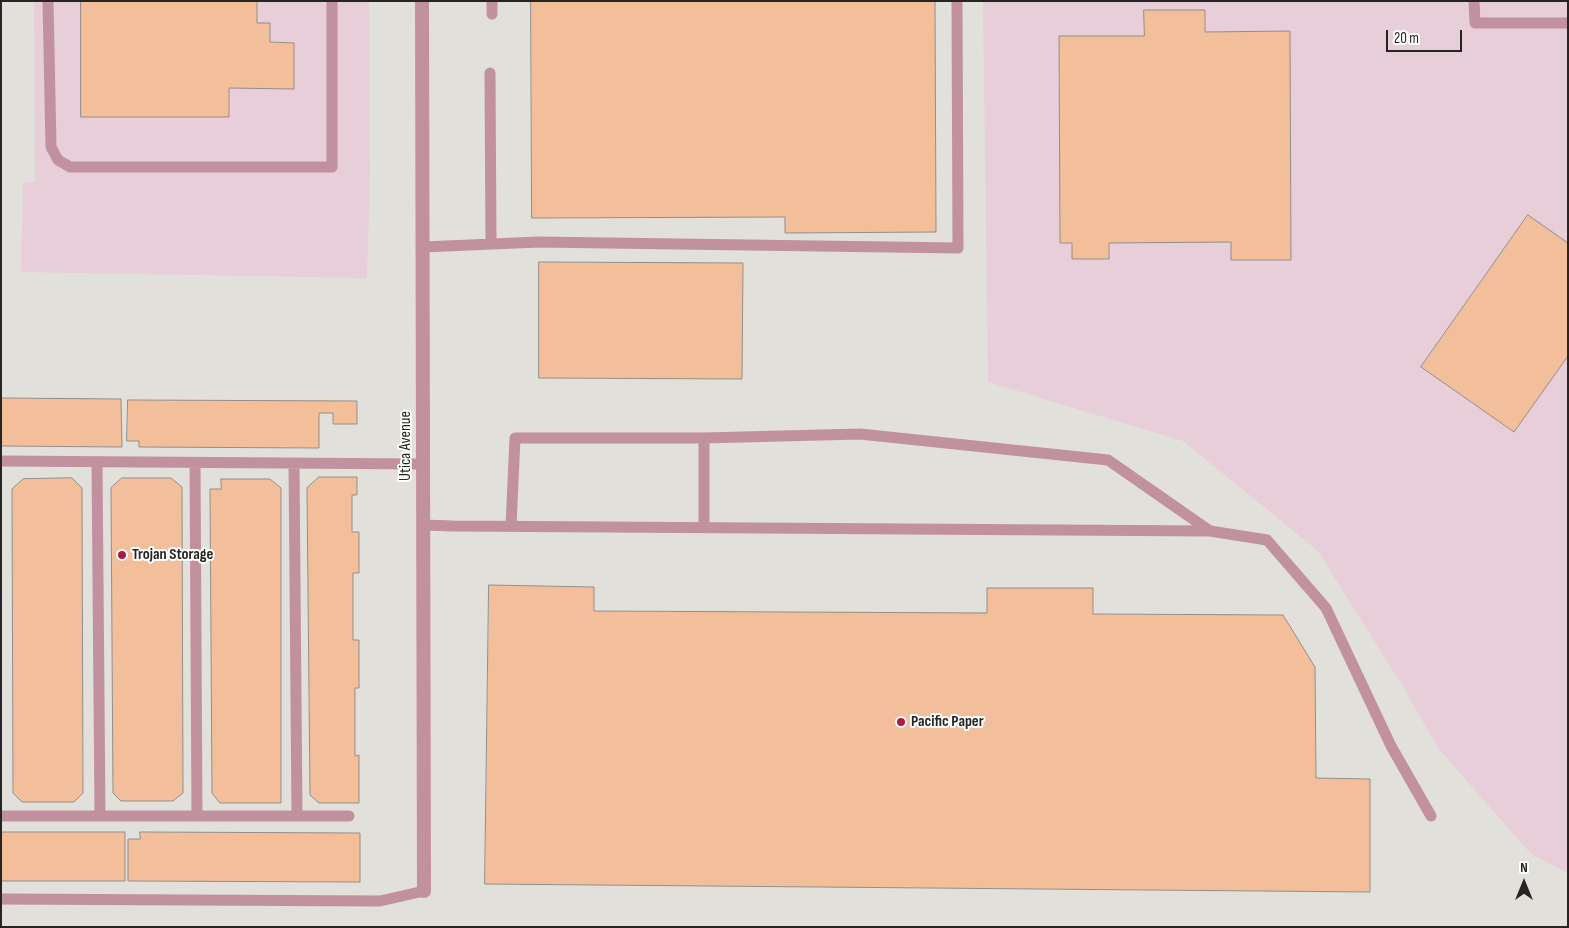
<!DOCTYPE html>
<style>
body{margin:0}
#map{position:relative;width:1569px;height:928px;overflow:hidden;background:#e2e0da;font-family:"Sofia Sans Condensed",sans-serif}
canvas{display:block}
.frame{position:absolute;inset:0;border:2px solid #262523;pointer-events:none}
.north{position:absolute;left:1499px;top:858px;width:50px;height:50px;-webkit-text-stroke:4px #fff;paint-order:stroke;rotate:0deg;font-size:14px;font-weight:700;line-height:20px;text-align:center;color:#262523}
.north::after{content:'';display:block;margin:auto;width:18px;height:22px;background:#262523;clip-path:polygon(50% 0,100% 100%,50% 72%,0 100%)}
.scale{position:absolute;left:1386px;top:30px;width:76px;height:22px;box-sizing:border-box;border:2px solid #262523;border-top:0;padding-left:6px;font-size:15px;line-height:18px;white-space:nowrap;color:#262523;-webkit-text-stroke:4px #fff;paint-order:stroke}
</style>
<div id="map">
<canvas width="1569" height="928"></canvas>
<div class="frame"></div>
<div class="north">N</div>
<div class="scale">20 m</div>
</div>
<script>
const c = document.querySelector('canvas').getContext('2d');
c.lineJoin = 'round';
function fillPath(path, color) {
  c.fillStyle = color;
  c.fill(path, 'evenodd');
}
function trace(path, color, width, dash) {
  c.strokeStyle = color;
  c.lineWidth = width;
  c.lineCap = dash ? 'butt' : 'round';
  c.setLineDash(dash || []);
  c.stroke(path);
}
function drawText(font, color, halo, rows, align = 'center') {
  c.font = font + ' "Sofia Sans Condensed",sans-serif';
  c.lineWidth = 4;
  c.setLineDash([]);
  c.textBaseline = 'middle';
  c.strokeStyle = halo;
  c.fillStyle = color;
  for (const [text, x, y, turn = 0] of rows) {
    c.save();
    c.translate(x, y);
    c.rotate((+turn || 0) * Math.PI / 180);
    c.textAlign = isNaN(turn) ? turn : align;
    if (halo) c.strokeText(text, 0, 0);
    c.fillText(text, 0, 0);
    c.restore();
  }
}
const industrial = new Path2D(`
 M34 1H369L370 175 367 278 21 272 23 182H35Z
 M983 1H1568V873L1531 854 1438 748 1402 685 1318 551 1183 441 988 382Z`);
const building = new Path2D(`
 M81 1H257V23H270V42L294 43V89L229 88V117H81Z
 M531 1H935L936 232 785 233V217L532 218Z
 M1144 10H1205V32L1290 31 1291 260H1231V242L1109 243V259H1072V243H1060L1059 36H1144Z
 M1528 215 1568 243V356L1514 432 1421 367Z
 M539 262 743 263 742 379 539 378Z
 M1 398 121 399 122 447 1 446Z
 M128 400 357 401V424H333V413H319V448L139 447V441H127Z
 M319 477H357V495H352V532H359V573H353V640H359V688H355V756L359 755V803H319L310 795 307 488Z
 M72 478 82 488 83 793 74 802H22L13 793 12 489 23 479Z
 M122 478H171L182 487 183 793 173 801H121L113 793 111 488Z
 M221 479H270L281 488V803H220L212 793 210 489H221Z
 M489 585 594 587V611L987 613V588H1093V614L1283 615 1315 667 1316 778 1370 779V892L485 884Z
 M1 832H125V881H1Z
 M140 832 360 833V882L128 881V839H140Z`);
const service = new Path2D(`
 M48 1 51 147 58 160 70 167H332V1
 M492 1V14
 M1474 1 1475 23H1568
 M490 73 491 244
 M423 247 539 242 958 248 957 1
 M704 438V527
 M1 461 423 464
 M97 462 100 816
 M195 463 197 816
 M294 464 297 816
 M423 525 453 526 1210 531 1108 460 860 434 704 438H515L511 526
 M1210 531 1267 540 1326 608 1391 746 1431 816
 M1 816H349
 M1 899 380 901 424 891`);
const minor = new Path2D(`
 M422 1 424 891`);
const markers = [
 [122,555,5,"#ad1946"],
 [901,722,5,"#ad1946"]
];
const streetNames = [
 ["Utica Avenue",406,446,-90]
];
const poiNames = [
 ["Trojan Storage",132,555],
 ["Pacific Paper",911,722]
];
fillPath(industrial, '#e7ced9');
fillPath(building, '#f2bf9a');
trace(building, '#938e8a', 1);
trace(service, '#c191a0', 11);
trace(minor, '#c191a0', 14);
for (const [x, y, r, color] of markers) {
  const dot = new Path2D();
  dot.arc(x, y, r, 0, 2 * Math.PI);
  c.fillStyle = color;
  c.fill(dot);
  trace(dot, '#fff', 2);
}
drawText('16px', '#262523', '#fff', streetNames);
drawText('bold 16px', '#262523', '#fff', poiNames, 'left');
</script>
